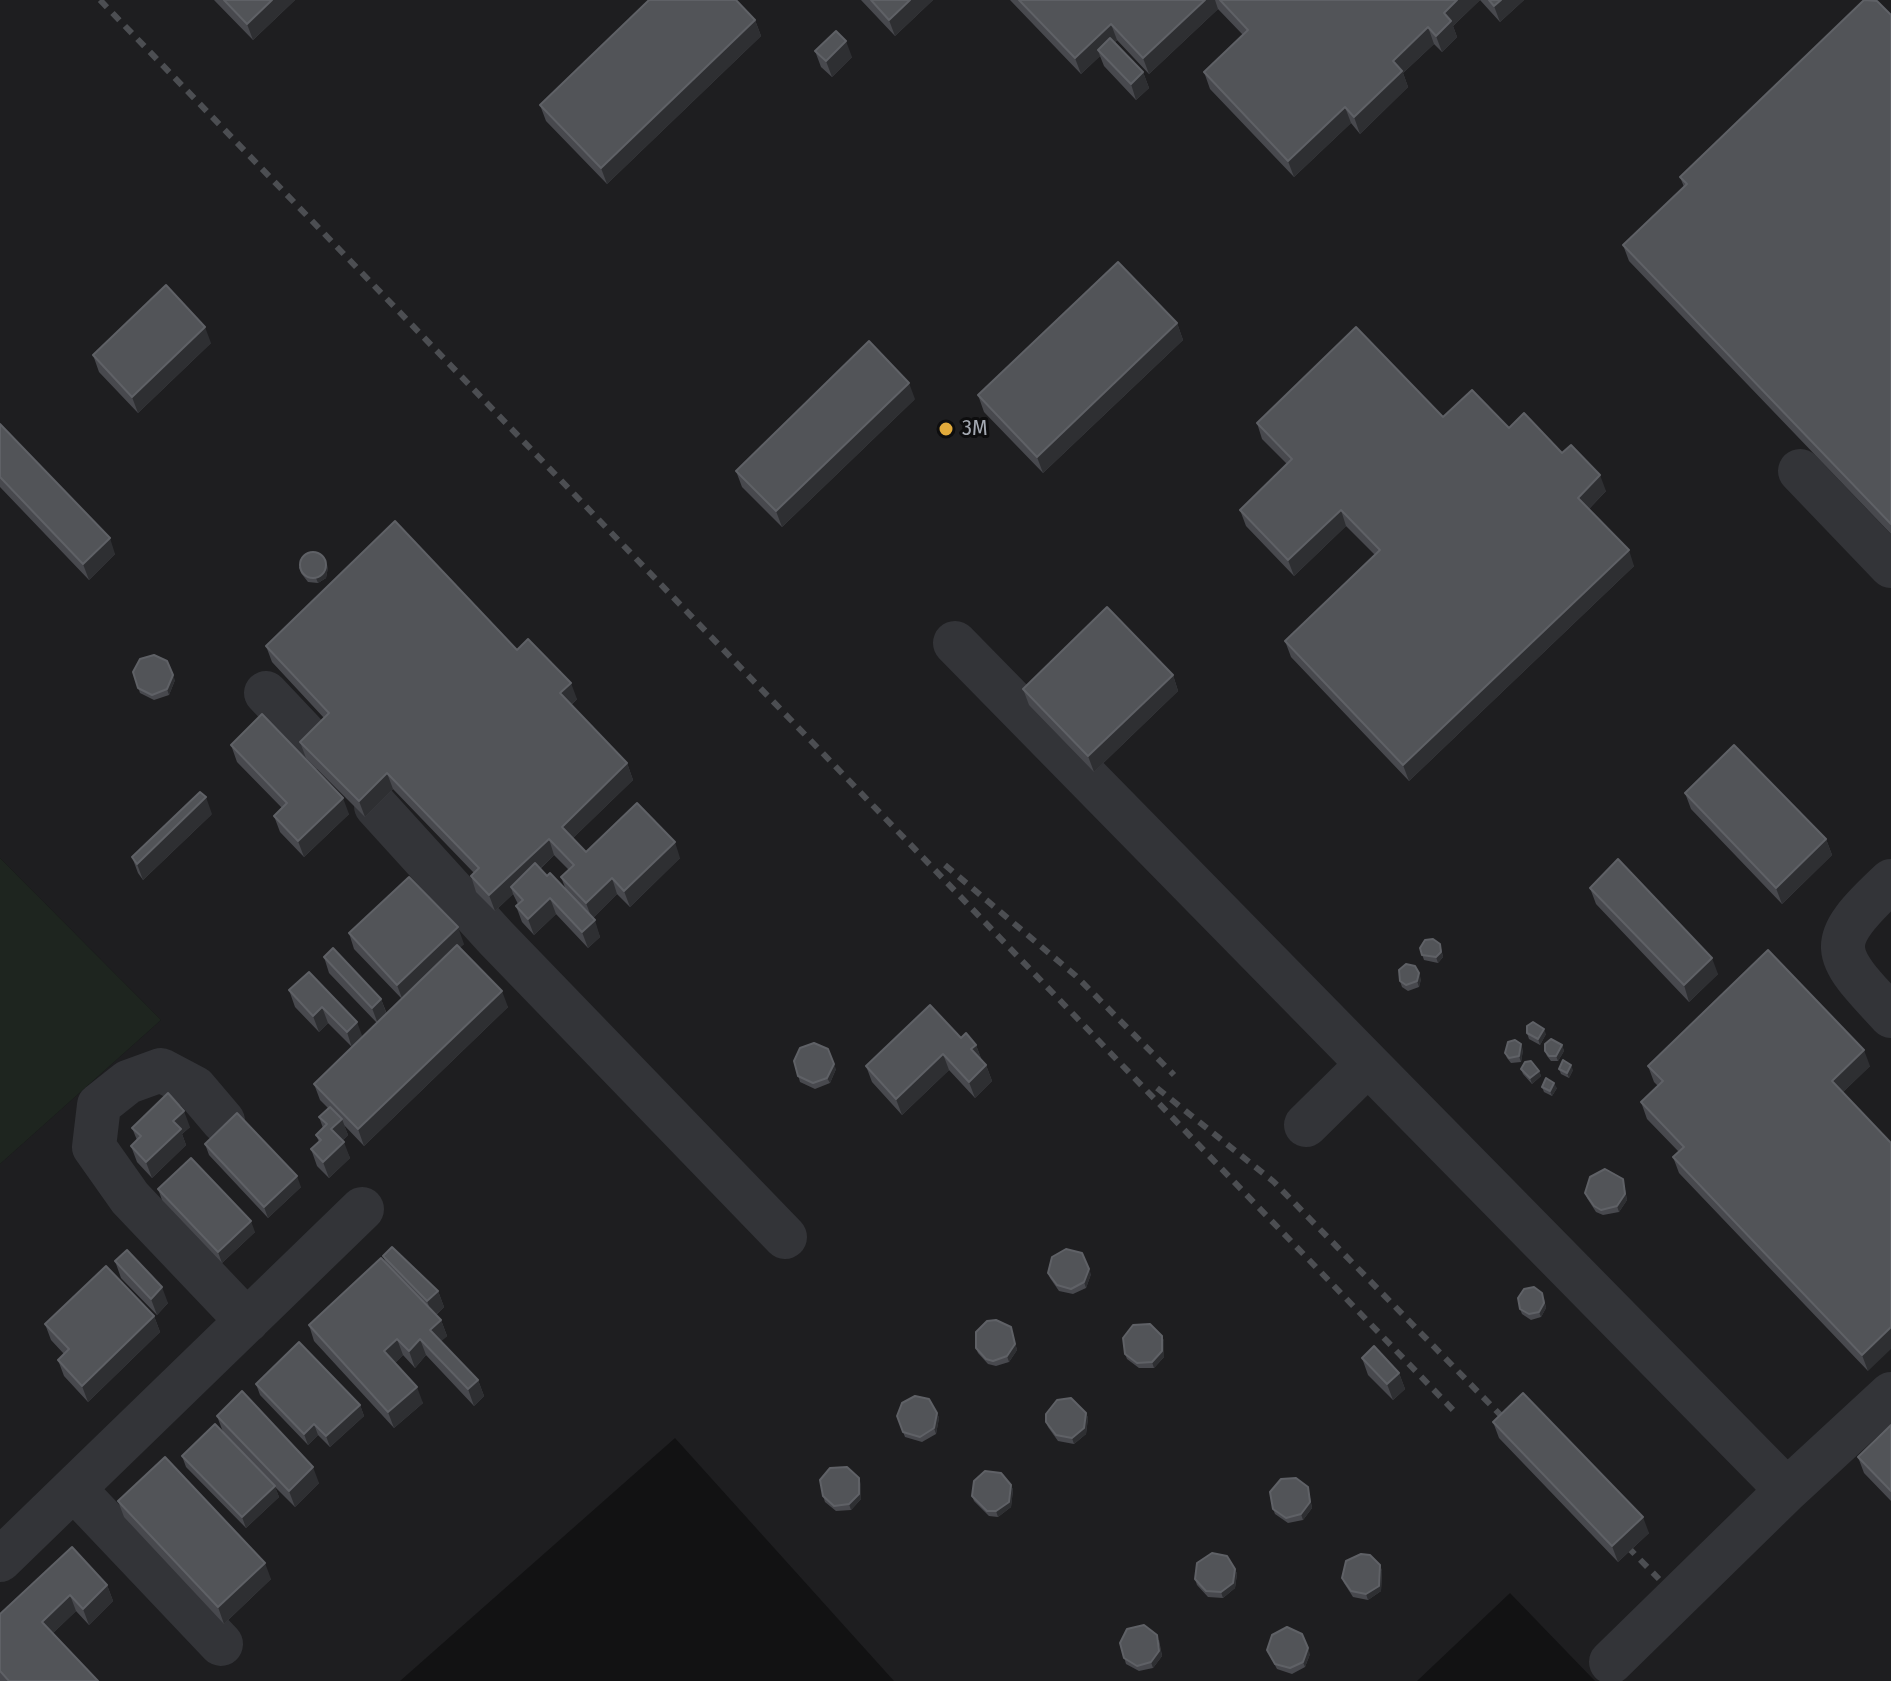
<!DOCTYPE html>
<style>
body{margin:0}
canvas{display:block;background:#121213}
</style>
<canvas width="1891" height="1681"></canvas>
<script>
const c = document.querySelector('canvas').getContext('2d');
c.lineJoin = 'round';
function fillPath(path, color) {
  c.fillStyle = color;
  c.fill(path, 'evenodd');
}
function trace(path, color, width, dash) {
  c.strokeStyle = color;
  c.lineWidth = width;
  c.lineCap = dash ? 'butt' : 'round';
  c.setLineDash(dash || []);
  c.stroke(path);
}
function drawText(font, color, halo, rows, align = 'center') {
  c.font = font + ' "Fira Sans Condensed",sans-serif';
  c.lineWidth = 6;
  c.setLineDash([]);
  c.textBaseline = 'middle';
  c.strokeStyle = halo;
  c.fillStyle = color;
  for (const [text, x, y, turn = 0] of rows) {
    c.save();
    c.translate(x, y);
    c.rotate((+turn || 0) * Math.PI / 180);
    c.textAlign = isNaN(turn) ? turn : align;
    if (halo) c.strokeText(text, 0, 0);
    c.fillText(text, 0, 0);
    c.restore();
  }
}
const built = new Path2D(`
 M0 0H1891V1681H1595L1510 1593 1417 1681H894L675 1438 400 1681H0V1164L161 1020 0 858Z`);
const green = new Path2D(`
 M0 858 161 1020 0 1164Z`);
const minor = new Path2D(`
 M1800 471 1891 566
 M955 643 1368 1064 1306 1125
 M266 693 317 747
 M376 806 496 938 785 1237
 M1891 881C1823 944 1831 952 1891 1016
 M1368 1064 1787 1490 1611 1662
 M223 1121 195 1088 161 1070 128 1082 99 1105 94 1147 130 1198 247 1321
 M74 1489 221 1644
 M1787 1490 1891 1394
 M0 1560 362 1209`);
const rail = new Path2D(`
 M100 0 1454 1411
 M945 865 1076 976 1174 1075
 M1157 1088 1274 1182 1515 1430
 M1615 1534 1659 1579`);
const wall = new Path2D(`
 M214 0H295L253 40Z
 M861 0H933L895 36Z
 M1010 0H1524L1500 22 1480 0 1453 26 1457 37 1442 52 1434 44 1403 73 1408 87 1360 134 1351 123 1294 177 1210 89 1204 72 1243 35 1218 9 1149 74 1117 40 1115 42 1143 72 1149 88 1136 100 1104 66 1100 56 1081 74Z
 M1891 15V534L1629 261 1623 245 1684 187 1680 177Z
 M755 20 761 36 607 184 546 121 540 105Z
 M815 51 852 57 832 77 821 67Z
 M1177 323 1183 340 1043 473 984 412 978 395Z
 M211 343 138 413 99 372 93 355Z
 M915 399 782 527 742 487 736 471Z
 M1443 417 1509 428 1562 453 1606 491 1589 509 1634 566 1409 781 1291 657 1285 641 1375 555 1346 526 1294 576 1246 526 1240 510 1287 464 1262 439 1257 423Z
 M0 424 115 554 89 580 0 487Z
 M299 567H328L326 578 318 583 308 582 301 573Z
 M266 646 517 650 577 699 571 705 627 763 633 780 573 838 586 852 680 858 630 907 617 894 593 918 600 937 588 948 556 914 534 935 522 922 516 906 518 904 513 894 495 911 476 892 471 876 474 873 393 789 365 817 306 758 300 742 324 718 272 662ZM554 855 569 870 561 877 566 890 547 876 540 869Z
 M133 672 175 680 169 695 154 700 140 693Z
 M1173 675 1178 691 1094 772 1029 705 1023 689Z
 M231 745 349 814 304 857 280 832 274 816 282 808 237 762Z
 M1685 793 1826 839 1832 855 1782 904 1691 809Z
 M212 814 143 880 138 873 132 857Z
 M1590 888 1718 974 1689 1002 1596 904Z
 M349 933 464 944 459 948 508 1007 364 1146 344 1125 348 1135 342 1141 350 1158 329 1178 317 1166 311 1149 319 1142 316 1135 323 1128 319 1117 328 1108 320 1100 314 1084 352 1047 328 1023 319 1032 295 1007 289 990 309 972 362 1037 377 1023 329 973 324 957 381 999 387 1014 402 999 354 949Z
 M1440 944 1443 957 1438 963 1424 960 1420 948Z
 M1421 979 1419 987 1408 991 1402 987 1400 981Z
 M1527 1033 1546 1034 1540 1045 1529 1039Z
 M961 1038 976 1045 982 1061 986 1065 992 1081 975 1098 949 1070 902 1115 872 1082 866 1066Z
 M1562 1045 1564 1051 1558 1061H1551L1547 1056 1545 1051Z
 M1523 1050 1521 1062 1511 1063 1507 1058 1505 1053Z
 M794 1061 836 1069 830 1083 815 1089 800 1082Z
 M1648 1066H1870L1843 1092 1868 1371 1679 1173 1673 1157 1679 1152 1647 1119 1641 1102 1658 1086 1654 1082Z
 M1521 1069 1539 1071 1541 1076 1532 1084 1523 1074Z
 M1559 1069 1573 1070 1569 1078 1561 1074Z
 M1542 1087 1557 1088 1552 1096 1544 1092Z
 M190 1127 182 1134 186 1145 152 1178 137 1162 131 1146 137 1140 132 1128Z
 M205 1144 301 1187 268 1218 209 1155Z
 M1623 1179 1627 1200 1619 1212 1603 1215 1596 1212 1587 1198 1585 1193Z
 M158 1189 255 1232 222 1263 162 1200Z
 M383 1256 438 1291 444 1307 436 1315 441 1320 447 1336 441 1341 478 1380 484 1396 474 1406 426 1355 415 1368 403 1355 395 1363 423 1403 394 1428 314 1341 309 1325 386 1263Z
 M115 1261 168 1303 157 1315 121 1278Z
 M1048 1273 1091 1274 1086 1288 1073 1294 1059 1291 1050 1278Z
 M1544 1299 1546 1308 1541 1317 1531 1320 1522 1314 1520 1309Z
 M154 1316 160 1332 88 1402 64 1376 58 1360 64 1354 51 1340 45 1324Z
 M1011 1327 1017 1350 1009 1362 996 1366 988 1364 978 1353 976 1348Z
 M1162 1336 1164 1341V1357L1154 1368H1139L1127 1359 1125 1354Z
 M1362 1358 1399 1373 1405 1389 1393 1400 1368 1375Z
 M256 1384 360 1405 364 1416 330 1447 318 1435 308 1445 260 1395Z
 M937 1413 939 1418 936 1434 922 1442 905 1437 897 1416Z
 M1086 1413 1088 1418 1086 1434 1074 1444 1058 1441 1048 1427 1046 1422Z
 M217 1416 319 1483 295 1507 275 1487 279 1497 246 1528 186 1467 182 1456 223 1432Z
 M1493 1422 1649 1533 1618 1562 1499 1438Z
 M1891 1425V1501L1864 1473 1858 1457Z
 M861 1484V1499L851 1510 836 1511 825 1502 823 1496Z
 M1011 1485 1013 1490 1011 1507 998 1517 989 1516 974 1501 972 1496Z
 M1308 1487 1312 1508 1303 1520 1288 1523 1275 1514 1273 1509Z
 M118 1501 271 1579 224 1624 124 1517Z
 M1380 1565 1382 1571 1381 1591 1368 1600 1353 1597 1344 1583 1342 1578Z
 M1235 1569 1237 1574 1235 1588 1223 1598 1208 1597 1197 1585 1195 1579Z
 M107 1585 113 1601 89 1625 76 1611 53 1633 98 1681H0V1614Z
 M1159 1640 1162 1656 1153 1668 1139 1671 1126 1664 1120 1643Z
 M1267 1650 1310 1654 1305 1667 1292 1674 1277 1669Z`);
const shadedWall = new Path2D(`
 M272 0H295L253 40 247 24Z
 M910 0H933L895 36 889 20Z
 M1205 0H1215L1218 9 1149 74 1143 58Z
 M1457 0H1480L1453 26 1457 37 1442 52 1436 36 1444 13Z
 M1501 0H1524L1500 22 1494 6Z
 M755 20 761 36 607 184 601 168Z
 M1111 24 1117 40 1102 54 1098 50 1100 56 1081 74 1075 58Z
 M1428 27 1434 44 1403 73 1408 87 1360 134 1354 117 1393 61Z
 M846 41 852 57 832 77 826 61Z
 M1143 72 1149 88 1136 100 1131 84Z
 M1345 107 1351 123 1294 177 1288 161Z
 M1177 323 1183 340 1043 473 1037 457Z
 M205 327 211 343 138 413 132 397Z
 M909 383 915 399 782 527 776 511Z
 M1600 475 1606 491 1584 514 1578 498Z
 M1341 510 1346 526 1294 576 1288 560Z
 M110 538 115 554 89 580 83 564Z
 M1629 550 1634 566 1409 781 1403 765Z
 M326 562 328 567 326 578 318 583 316 578Z
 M173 675 175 680 169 695 167 689Z
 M1173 675 1178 691 1094 772 1088 756Z
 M571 683 577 699 566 709 560 693Z
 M627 763 633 780 568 843 562 827Z
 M387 773 393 789 365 817 359 801Z
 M206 797 212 814 143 880 137 864Z
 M343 798 349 814 304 857 298 841Z
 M549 839 554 855 515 892 511 887 513 894 495 911 489 895Z
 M1826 839 1832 855 1782 904 1776 888Z
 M675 842 680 858 630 907 624 891Z
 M612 878 617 894 592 919 586 903Z
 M550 898 556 914 534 935 528 919Z
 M595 920 600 937 588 948 582 932Z
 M458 927 464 944 403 1001 397 985Z
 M1440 944 1443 957 1438 963 1436 957Z
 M1712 958 1718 974 1689 1002 1684 985Z
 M1419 973 1421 979 1419 987 1417 981Z
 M502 991 508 1007 364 1146 358 1129Z
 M381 999 387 1015 378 1024 372 1008Z
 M322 1007 328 1023 319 1032 313 1016Z
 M357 1022 363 1038 352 1048 347 1032Z
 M1544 1029 1546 1034 1540 1045 1538 1039Z
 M1521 1044 1523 1050 1521 1062 1519 1056Z
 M976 1045 982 1061 971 1049Z
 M1562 1045 1564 1051 1558 1061 1556 1056Z
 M1864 1050 1870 1066 1838 1097 1832 1081Z
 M943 1054 949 1070 902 1115 896 1099Z
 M834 1064 836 1069 830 1083 827 1078Z
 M986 1065 992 1081 975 1098 969 1082Z
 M1571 1065 1573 1070 1569 1078 1567 1073Z
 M1539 1071 1541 1076 1532 1084 1530 1078Z
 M1554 1083 1557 1088 1552 1096 1550 1091Z
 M184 1111 190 1127 182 1134 186 1145 152 1178 146 1162 173 1121Z
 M342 1119 348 1135 337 1146 331 1129Z
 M344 1142 350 1158 329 1178 323 1162Z
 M297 1176 301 1187 268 1218 264 1207Z
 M1623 1179 1627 1200 1619 1212 1617 1206Z
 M251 1221 255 1232 222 1263 218 1252Z
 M1089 1269 1091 1274 1086 1288 1084 1282Z
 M162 1287 168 1303 157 1315 151 1299Z
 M438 1291 444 1307 433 1317 427 1301Z
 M1542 1293 1546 1308 1541 1317 1539 1312Z
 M154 1316 160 1332 88 1402 82 1386Z
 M441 1320 447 1336 436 1346 430 1330Z
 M1011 1327 1017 1350 1009 1362 1007 1356Z
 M1891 1327V1349L1868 1371 1862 1355Z
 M1162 1336 1164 1341V1357L1154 1368 1152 1362Z
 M397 1339 403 1355 390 1368 384 1351Z
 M420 1339 426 1355 415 1368 409 1351Z
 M1399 1373 1405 1389 1393 1400 1387 1384Z
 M478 1380 484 1396 474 1406 468 1389Z
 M417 1387 423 1403 394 1428 388 1412Z
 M360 1405 364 1416 330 1447 326 1436Z
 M937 1413 939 1418 936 1434 934 1428Z
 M1086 1413 1088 1418 1086 1434 1074 1444 1072 1438Z
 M314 1424 318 1435 308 1445 304 1434Z
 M313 1467 319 1483 295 1507 289 1491Z
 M859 1478 861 1484V1499L851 1510 849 1504Z
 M1011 1485 1013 1490 1011 1507 998 1517 996 1511Z
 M275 1486 279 1497 246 1528 242 1517Z
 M1308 1487 1312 1508 1303 1520 1301 1514Z
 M1643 1517 1649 1533 1618 1562 1612 1546Z
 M265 1563 271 1579 224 1624 218 1607Z
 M1380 1565 1382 1571 1381 1591 1368 1600 1366 1594Z
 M1235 1569 1237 1574 1235 1588 1223 1598 1221 1592Z
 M107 1585 113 1601 89 1625 83 1609Z
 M70 1595 76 1611 48 1638 42 1622Z
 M1157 1635 1162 1656 1153 1668 1151 1662Z
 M1308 1648 1310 1654 1305 1667 1303 1662Z`);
const building = new Path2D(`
 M224 0H272L247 24Z
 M649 0H736L755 20 601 168 540 105Z
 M871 0H910L889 20Z
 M1019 0H1205L1143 58 1111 24 1075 58Z
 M1220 0H1457L1444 13 1451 21 1436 36 1428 27 1393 61 1402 71 1354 117 1345 107 1288 161 1204 72 1248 30Z
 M1489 0H1501L1494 6Z
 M1864 0 1877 1 1891 15V524L1623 245 1687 184 1680 177Z
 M836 31 846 41 826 61 815 51Z
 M1110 38 1143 72 1131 84 1098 50Z
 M1118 262 1177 323 1037 457 978 395Z
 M166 285 205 327 132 397 93 355Z
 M1356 327 1443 417 1472 390 1509 428 1524 413 1562 453 1571 445 1600 475 1578 498 1629 550 1403 765 1285 641 1380 550 1341 510 1288 560 1240 510 1292 459 1257 423Z
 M869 341 909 383 776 511 736 471Z
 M0 424 110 538 83 564 0 477Z
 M395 521 517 650 528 639 571 683 560 693 627 763 562 827 586 852 637 803 675 842 624 891 612 878 586 903 561 877 574 865 549 839 489 895 471 876 479 868 387 773 359 801 300 742 329 713 266 646Z
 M300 565a13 13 0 1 1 26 0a13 13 0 1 1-26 0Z
 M1107 607 1173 675 1088 756 1023 689Z
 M154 655 167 661 173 675 167 689 152 695 138 688 133 672 140 659Z
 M262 714 343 798 298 841 274 816 287 803 231 745Z
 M1734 745 1826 839 1776 888 1685 793Z
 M200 792 206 797 137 864 132 857Z
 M1618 859 1712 958 1684 985 1590 888Z
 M535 863 547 876 550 873 595 920 582 932 550 898 528 919 516 906 523 900 511 887Z
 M409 877 458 927 397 985 349 933Z
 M1433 939 1440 944 1441 952 1436 957 1422 955 1420 948 1425 940Z
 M457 945 502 991 358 1129 314 1084Z
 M333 948 381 999 372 1008 324 957Z
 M1768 950 1864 1050 1832 1081 1891 1143V1327L1862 1355 1673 1157 1684 1147 1641 1102 1663 1081 1648 1066Z
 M1406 964 1415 966 1419 973 1417 981 1406 985 1400 981 1399 970Z
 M309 972 357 1022 347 1032 322 1007 313 1016 289 990Z
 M930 1005 961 1038 966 1033 976 1045 971 1049 986 1065 969 1082 943 1054 896 1099 866 1066Z
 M1533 1022 1544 1029 1538 1039 1527 1033V1026Z
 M1551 1039 1562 1045 1556 1056H1549L1545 1051V1044Z
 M1515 1040 1521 1044 1519 1056 1509 1058 1505 1053 1508 1042Z
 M814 1043 828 1049 834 1064 827 1078 813 1083 798 1076 794 1061 800 1048Z
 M1563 1060 1571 1065 1567 1073 1559 1069Z
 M1531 1061 1539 1071 1530 1078 1521 1069 1525 1062Z
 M1546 1078 1554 1083 1550 1091 1542 1087Z
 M168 1093 184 1111 173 1121 181 1129 146 1162 131 1146 141 1136 132 1128Z
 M330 1107 342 1119 331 1129 344 1142 323 1162 311 1149 321 1140 316 1135 327 1124 319 1117Z
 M237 1113 297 1176 264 1207 205 1144Z
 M191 1158 251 1221 218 1252 158 1189Z
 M1605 1169 1623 1179 1625 1194 1617 1206 1601 1210 1594 1206 1585 1193 1590 1177Z
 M392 1247 438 1291 427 1301 383 1256Z
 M1066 1249 1082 1253 1089 1269 1084 1282 1071 1289 1057 1285 1048 1273 1052 1257Z
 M127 1250 162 1287 151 1299 115 1261Z
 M381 1258 441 1320 430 1330 478 1380 468 1389 420 1339 409 1351 397 1339 384 1351 417 1387 388 1412 309 1325Z
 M106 1266 154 1316 82 1386 58 1360 69 1349 45 1324Z
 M1534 1287 1542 1293 1544 1303 1539 1312 1529 1314 1520 1309 1518 1298 1524 1289Z
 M996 1320 1011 1327 1015 1344 1007 1356 993 1361 986 1359 976 1348V1332L987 1321Z
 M1150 1324 1162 1336V1351L1152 1362 1137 1363 1125 1354 1123 1338 1133 1325Z
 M299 1342 360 1405 326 1436 314 1424 304 1434 256 1384Z
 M1374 1346 1399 1373 1387 1384 1362 1358Z
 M242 1391 313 1467 289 1491 217 1416Z
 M1523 1393 1643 1517 1612 1546 1493 1422Z
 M915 1396 929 1399 937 1413 934 1428 920 1437 903 1432 897 1416 902 1403Z
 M1071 1398 1086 1413 1084 1428 1072 1438 1056 1435 1046 1422V1414L1057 1400Z
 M215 1424 275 1486 242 1517 182 1456Z
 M1891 1425V1491L1858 1457Z
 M165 1457 265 1563 218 1607 118 1501Z
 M847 1467 859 1478V1494L849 1504 834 1506 823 1496 820 1480 830 1468Z
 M985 1471 1001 1473 1011 1485 1009 1502 996 1511H987L972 1496 974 1481Z
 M1296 1478 1308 1487 1310 1502 1301 1514 1286 1518 1273 1509 1270 1492 1281 1479Z
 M72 1547 107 1585 83 1609 70 1595 42 1622 98 1681H9L0 1671V1614Z
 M1212 1553 1227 1556 1235 1569 1233 1583 1221 1592 1206 1591 1195 1579 1197 1563Z
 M1361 1554 1370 1555 1380 1565 1379 1586 1366 1594 1351 1591 1342 1578 1346 1561Z
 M1144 1625 1157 1635 1159 1651 1151 1662 1137 1666 1124 1658 1120 1643 1127 1629Z
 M1287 1627 1302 1634 1308 1648 1303 1662 1290 1668 1275 1664 1267 1650 1272 1635Z`);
const markers = [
 [946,429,8,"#e1aa3b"]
];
const poiNames = [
 ["3M",962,429]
];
fillPath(built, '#1e1e20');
fillPath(green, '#1e251f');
trace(minor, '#333438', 44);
trace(rail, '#4c4e52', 6, [10, 8]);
fillPath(wall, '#48494e');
fillPath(shadedWall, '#2e2f32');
fillPath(building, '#525458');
trace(building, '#5f6166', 2);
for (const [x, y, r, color] of markers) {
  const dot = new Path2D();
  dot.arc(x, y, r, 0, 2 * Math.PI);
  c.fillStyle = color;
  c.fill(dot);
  trace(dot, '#0d0d0e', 3);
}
drawText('22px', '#a4a9b2', '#0d0d0e', poiNames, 'left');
</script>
